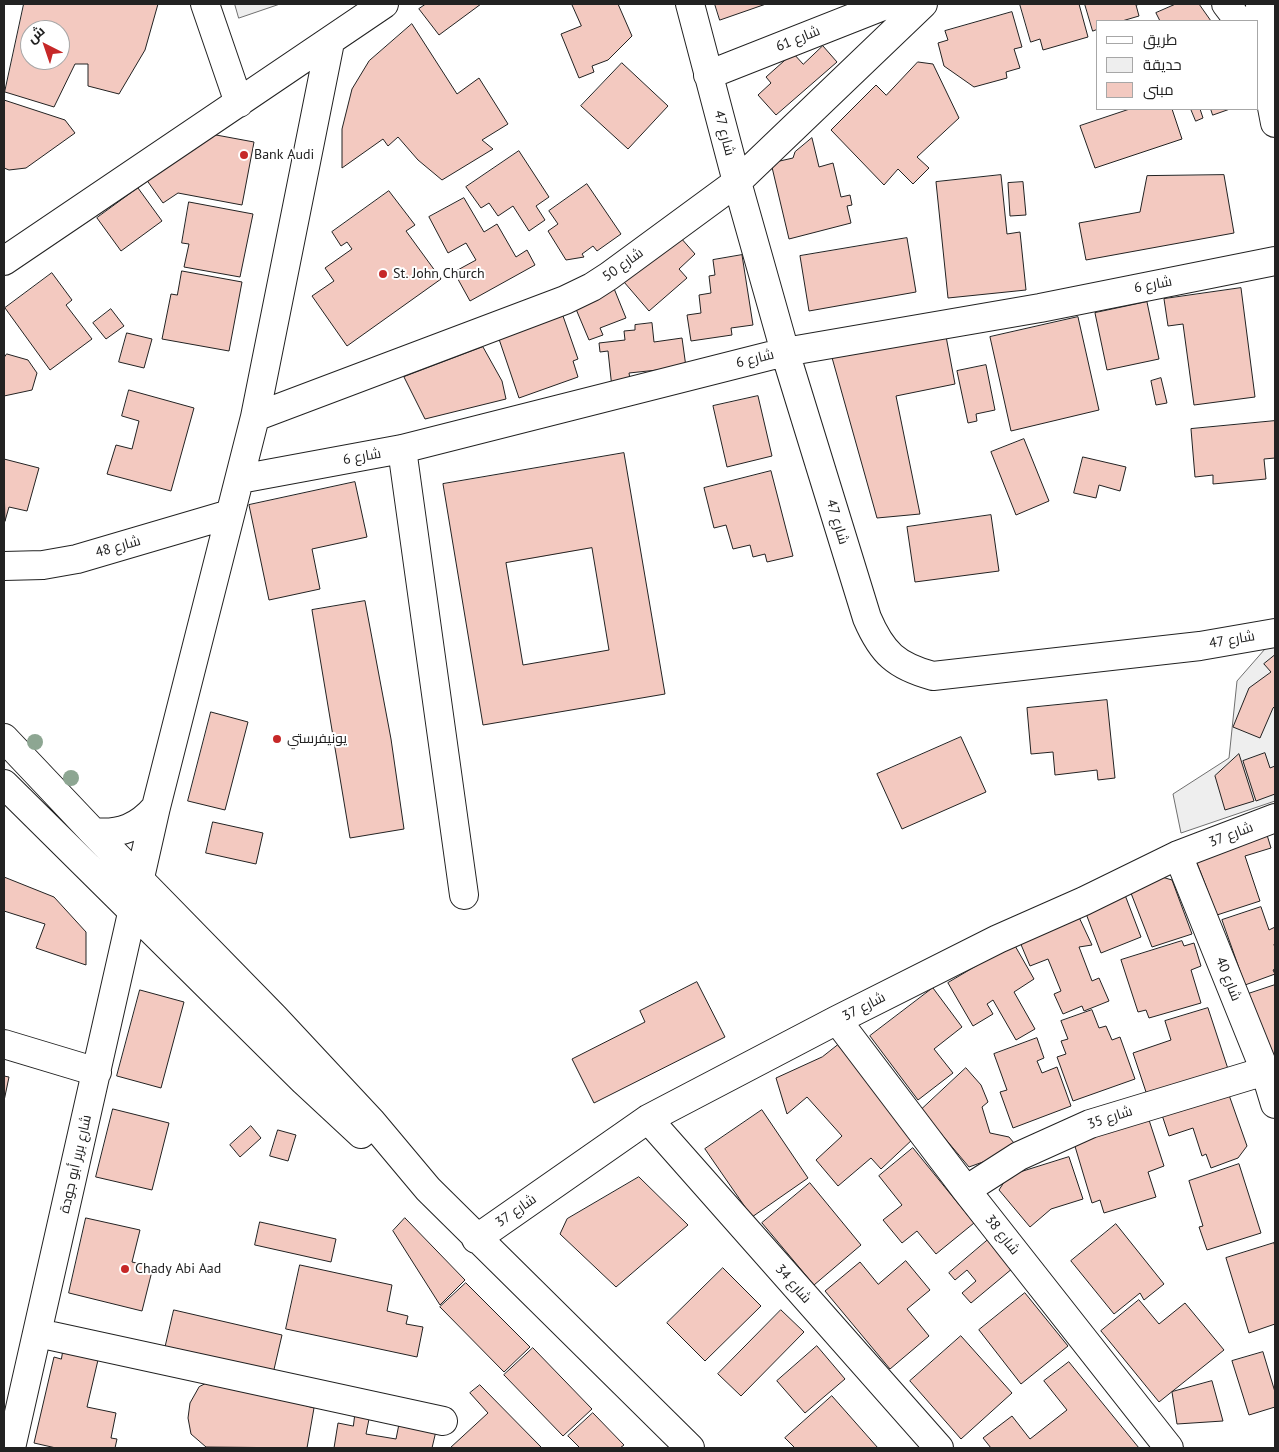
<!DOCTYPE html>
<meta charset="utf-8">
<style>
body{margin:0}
#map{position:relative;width:1279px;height:1452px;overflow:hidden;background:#fff;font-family:"PT Sans",Cairo,sans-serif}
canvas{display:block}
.frame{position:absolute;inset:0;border:5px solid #222;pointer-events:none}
.legend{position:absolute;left:1096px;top:20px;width:162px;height:90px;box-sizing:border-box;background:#fff;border:1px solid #a7a7a7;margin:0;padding:6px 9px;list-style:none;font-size:15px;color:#222}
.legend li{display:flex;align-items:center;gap:10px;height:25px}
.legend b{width:25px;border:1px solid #a7a7a7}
.north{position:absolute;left:20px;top:20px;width:50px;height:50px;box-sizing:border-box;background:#fff;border:1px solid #a7a7a7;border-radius:50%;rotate:319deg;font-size:14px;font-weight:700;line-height:20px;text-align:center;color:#222}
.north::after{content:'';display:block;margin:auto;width:18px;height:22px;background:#c62828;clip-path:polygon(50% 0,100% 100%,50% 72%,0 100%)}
</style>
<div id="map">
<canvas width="1279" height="1452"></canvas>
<div class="frame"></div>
<ul class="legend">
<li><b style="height:6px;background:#fff"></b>طريق</li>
<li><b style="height:14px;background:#eee"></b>حديقة</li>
<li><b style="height:14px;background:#f3c9c0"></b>مبنى</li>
</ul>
<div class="north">ش</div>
</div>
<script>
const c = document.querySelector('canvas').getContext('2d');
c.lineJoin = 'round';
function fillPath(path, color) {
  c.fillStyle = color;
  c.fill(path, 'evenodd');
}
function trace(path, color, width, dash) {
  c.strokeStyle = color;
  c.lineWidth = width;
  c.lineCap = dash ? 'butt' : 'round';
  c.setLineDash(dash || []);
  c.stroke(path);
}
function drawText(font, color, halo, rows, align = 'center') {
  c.font = font + ' "PT Sans",Cairo,sans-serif';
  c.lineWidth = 4;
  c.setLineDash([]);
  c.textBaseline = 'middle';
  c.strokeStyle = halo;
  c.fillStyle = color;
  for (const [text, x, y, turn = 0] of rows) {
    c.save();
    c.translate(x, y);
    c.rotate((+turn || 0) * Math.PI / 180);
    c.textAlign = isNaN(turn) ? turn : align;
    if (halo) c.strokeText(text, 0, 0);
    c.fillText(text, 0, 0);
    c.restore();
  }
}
const green = new Path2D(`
 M235 4H280L239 18Z
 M1275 645V801L1181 833 1173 794 1229 758 1237 681 1265 649Z`);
const building = new Path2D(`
 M24 4H158L145 50 119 94 88 86V64H75L54 107 5 92ZM30 30H60V60H30Z
 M426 4H481L439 35 419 9Z
 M572 4H618L632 36 608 60 592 66 594 72 579 78 561 34 581 26Z
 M715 4H766L720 20Z
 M1020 4H1079L1088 37 1043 50 1040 39 1031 42Z
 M1085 4H1141L1136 5 1139 16 1122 21H1098V29L1093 31Z
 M1176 4H1199L1211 21H1160L1156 13Z
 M1012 12 1022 47 1014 49 1020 68 1006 72 1007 78 974 87 944 66 938 43 948 40 945 31Z
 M412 24 457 94 479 78 508 124 482 140 493 149 442 180 418 160 398 137 388 146 383 139 342 168V129L352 89 369 61Z
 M823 46 837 62 776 115 758 95 771 83 766 77 793 53 803 64Z
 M918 62 933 64 959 118 917 157 929 168 913 184 898 169 884 185 831 130 876 85 886 95Z
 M622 63 668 106 628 149 581 106Z
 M4 100 65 120 75 133 26 168 9 170 4 168Z
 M1130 109H1172L1182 139 1095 168 1080 126Z
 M1191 109H1200L1203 118 1196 121Z
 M1211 109H1230L1213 115Z
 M200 132 254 142 242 205 178 193 163 203 141 172Z
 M812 138 819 167 833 163 841 197 850 195 852 205 847 206 851 223 789 239 771 163 793 158 795 152Z
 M519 151 549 197 536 206 545 220 529 231 513 206 498 216 489 203 481 208 466 187Z
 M1001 175 1007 234 1020 232 1026 290 948 298 936 182Z
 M1224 175 1234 233 1086 260 1079 223 1140 212 1147 176Z
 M1023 182 1026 215 1010 216 1008 183Z
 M587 184 621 234 597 251 593 246 582 254 584 257 566 260 548 231 558 224 549 211Z
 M138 188 162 221 121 251 97 218Z
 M389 191 415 225 406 231 441 279 347 346 312 296 334 281 325 268 352 249 347 242 341 246 332 232Z
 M464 198 484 232 497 224 516 257 527 250 535 265 470 301 454 272 476 260 466 243 448 253 429 217Z
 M189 202 253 214 240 277 184 267 189 244 182 243Z
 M680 237 695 254 679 269 687 278 649 311 624 282Z
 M907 238 916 292 809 311 800 256Z
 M742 255 753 325 731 328 732 335 691 341 687 315 701 313 699 295 711 293 709 276 715 275 713 260Z
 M182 271 242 282 229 351 162 339 171 294 177 295Z
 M52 273 72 300 66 305 92 339 50 370 5 308Z
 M613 286 626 318 600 328 603 335 589 340 573 302Z
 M1241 288 1255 397 1194 405 1183 324 1168 326 1164 299Z
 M1147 302 1159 359 1107 370 1095 313Z
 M111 309 124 326 106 339 93 323Z
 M563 316 578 359 573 361 578 377 519 398 499 339Z
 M1078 317 1099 410 1011 431 990 337Z
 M652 323 654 342 682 338 686 367 629 373 631 385 612 388 608 351 600 352 599 343 625 340 624 331 635 330V325Z
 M945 331 955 384 896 396 920 514 877 518 831 354Z
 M127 333 152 339 144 368 119 362Z
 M483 347 502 381 506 399 425 419 404 377Z
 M7 354 28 360 37 373 32 390 4 396V358Z
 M986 365 995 410 976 414 977 421 968 423 957 371Z
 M1161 378 1167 403 1156 405 1151 381Z
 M129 390 194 408 171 491 107 474 116 445 132 449 139 421 122 416Z
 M758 396 772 456 727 467 713 406Z
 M1275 421V458L1264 459 1266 479 1213 484V475L1195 477 1191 429Z
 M1024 439 1049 501 1016 515 991 452Z
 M624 453 665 694 483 725 443 484ZM592 548 609 650 523 665 506 563Z
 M1083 457 1126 467 1120 491 1099 485 1096 498 1074 493Z
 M4 459 39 468 27 511 9 507 5 521Z
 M771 471 793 556 767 562 765 554 753 557 750 545 733 549 726 525 714 528 704 488Z
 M355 482 367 537 312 549 320 589 269 600 249 505Z
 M991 515 999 571 915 582 907 527Z
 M365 601 391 739 404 829 350 838 312 610Z
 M1275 655V706L1273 708 1260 738 1233 727 1249 688 1271 672 1264 664Z
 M1107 700 1115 778 1098 780 1097 770 1055 775 1053 752 1031 754 1027 708Z
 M211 712 248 722 225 810 188 801Z
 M961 737 986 792 902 829 877 774Z
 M1265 753 1270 768 1275 766V794L1256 801 1243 761Z
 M1239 754 1254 801 1225 810 1215 776Z
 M213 822 263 833 256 864 206 853Z
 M1264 825 1271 848 1245 856 1260 901 1217 915 1197 863V852Z
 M4 877 54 897 86 932V965L36 948 45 924 4 911Z
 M1162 877 1172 880 1192 934 1152 947 1129 888Z
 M1125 895 1141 937 1101 953 1085 911Z
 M1261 907 1269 930 1275 927V943L1274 944 1275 949V969L1273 970 1275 974 1245 985 1222 920Z
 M1077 913 1092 945 1079 947 1092 981 1099 978 1109 1001 1084 1011 1082 1006 1063 1014 1054 994 1061 991 1048 959 1030 966 1017 935Z
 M1182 941 1184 946 1194 943 1201 966 1191 970 1201 1003 1149 1018 1146 1010 1138 1012 1121 960Z
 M1014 944 1034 979 1014 992 1035 1029 1016 1040 993 1000 987 1004 993 1014 973 1026 948 983Z
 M697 982 725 1037 594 1103 572 1059 645 1022 640 1011Z
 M1275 985V1055L1267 1058 1245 995Z
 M933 988 962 1027 934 1049 953 1073 918 1100 870 1036Z
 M140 990 184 1002 161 1088 117 1076Z
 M1208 1008 1229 1072 1148 1098 1133 1053 1171 1040 1165 1021Z
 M1092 1010 1099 1028 1106 1026 1112 1040 1120 1037 1135 1079 1073 1101 1057 1057 1066 1054 1061 1041 1068 1039 1061 1021Z
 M1037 1038 1044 1058 1037 1061 1042 1073 1057 1067 1071 1106 1013 1128 1000 1092 1007 1090 994 1054Z
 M838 1045 914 1138 881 1169 871 1158 838 1186 816 1160 842 1136 807 1097 787 1114 776 1078 822 1057Z
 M966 1068 981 1085 988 1102 982 1107 990 1133 1009 1137 1019 1149 969 1167 921 1110Z
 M4 1076 9 1077 4 1101Z
 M1229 1095 1247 1146 1238 1158 1211 1168 1206 1154 1202 1156 1193 1128 1169 1136 1161 1112Z
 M113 1109 169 1123 152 1190 96 1177Z
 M762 1110 808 1178 752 1217 705 1149Z
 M1149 1120 1164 1166 1148 1172 1156 1197 1104 1213 1100 1200 1092 1203 1074 1143Z
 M251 1126 261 1138 240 1157 230 1145Z
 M278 1130 296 1135 288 1161 270 1156Z
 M913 1148 974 1223 936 1254 917 1231 902 1243 883 1220 902 1205 879 1176Z
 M1069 1157 1083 1199 1051 1209 1030 1227 999 1190 1008 1176Z
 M1239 1164 1261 1233 1207 1250 1199 1227 1203 1226 1189 1181Z
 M639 1177 688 1225 616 1287 560 1234 567 1219Z
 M810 1183 861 1245 814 1285 762 1223Z
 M86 1218 140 1230 132 1262 153 1267 142 1311 69 1293Z
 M405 1218 465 1280 440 1305 393 1231Z
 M260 1222 336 1239 331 1262 255 1245Z
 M1116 1224 1164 1284 1144 1300 1140 1293 1114 1314 1071 1261Z
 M989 1239 1013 1268 971 1303 962 1293 976 1281 967 1270 955 1280 949 1273Z
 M1274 1243 1275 1247V1324L1249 1333 1226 1258Z
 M906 1261 930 1290 907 1309 929 1336 890 1369 825 1291 860 1262 878 1284Z
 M300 1265 392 1285 387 1311 408 1316 406 1324 423 1327 417 1357 286 1329Z
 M723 1268 761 1306 705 1361 667 1323Z
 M466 1283 530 1347 504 1372 440 1307Z
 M1025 1293 1068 1346 1021 1384 979 1330Z
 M1139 1300 1159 1324 1185 1303 1224 1350 1159 1402 1101 1331Z
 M174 1310 282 1335 272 1378 164 1353Z
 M781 1310 804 1332 741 1396 718 1374Z
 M961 1336 1012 1393 961 1439 910 1381Z
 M817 1346 845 1379 805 1413 777 1381Z
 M533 1348 592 1409 563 1436 504 1375Z
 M63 1352 98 1360 87 1407 116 1413 111 1438 117 1439 115 1448H56L34 1443 54 1357 61 1359Z
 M1263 1352 1275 1392V1407L1249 1415 1232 1361Z
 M1069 1362 1139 1448H991L983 1438 1012 1416 1030 1439 1067 1410 1044 1381Z
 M215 1379 314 1408 307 1448 206 1447 191 1434 188 1418 190 1403 199 1387Z
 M1212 1381 1223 1421 1177 1424 1172 1392Z
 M480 1385 542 1448H450L488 1413 470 1393Z
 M832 1396 878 1448H795L785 1438Z
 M593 1413 624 1445 620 1448H580L568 1436Z
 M355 1416 369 1419 366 1434 396 1439 399 1424 436 1431 432 1448H334L338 1423 353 1426Z`);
const minor = new Path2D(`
 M205 4 239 103
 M690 4 737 182 785 352 867 618C882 653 896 666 933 676L1200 646 1275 633
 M1226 4 1239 21
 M1260 4 1261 50 1275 123
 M708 75 888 4
 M4 261 384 4
 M255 417 565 300 592 287 609 276 737 182 923 4
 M402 449 464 895
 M240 479 402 449 785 352 1040 308 1275 261
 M4 566 43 565 77 559 230 514
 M4 738 93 832 274 1017 371 1121 428 1189 690 1448
 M4 784 304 1081 361 1134
 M93 832C120 835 139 827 156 807
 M1178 855 1265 1071 1275 1104
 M837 1020 966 1190 1169 1448
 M4 1044 97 1072
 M648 1119 939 1448
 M966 1190 1019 1156 1090 1124 1265 1071
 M476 1239 648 1119 837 1020 998 939 1084 901 1178 855 1275 818
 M38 1333 443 1421
 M11 1448 156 807 255 417 330 42`);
const trees = [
 [35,742],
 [71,778]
];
const markers = [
 [244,155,5,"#c62828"],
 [383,274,5,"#c62828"],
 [277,739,5,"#c62828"],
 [125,1269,5,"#c62828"]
];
const streetNames = [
 ["شارع 61",798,39,-22],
 ["شارع 47",724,133,75],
 ["شارع 50",623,265,-36],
 ["شارع 6",1153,285,-11],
 ["شارع 6",755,359,-14],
 ["شارع 6",362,457,-10],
 ["شارع 47",837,522,73],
 ["شارع 48",118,547,-16],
 ["شارع 47",1232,640,-10],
 ["شارع 37",1231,835,-21],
 ["شارع 40",1228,979,68],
 ["شارع 37",864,1007,-27],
 ["شارع 35",1110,1118,-18],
 ["شارع بربر أبو جودة",76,1164,-77],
 ["شارع 37",516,1211,-35],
 ["شارع 38",1002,1235,52],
 ["شارع 34",793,1284,49]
];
const poiNames = [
 ["Bank Audi",254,155],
 ["St. John Church",393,274],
 ["يونيفرستي",287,739],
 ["Chady Abi Aad",135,1269]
];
fillPath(green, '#eee');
trace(green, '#6f6f6f', 1);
fillPath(building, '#f3c9c0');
trace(building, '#222', 1);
trace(minor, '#222', 30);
trace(minor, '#fff', 28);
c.fillStyle = '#8da692';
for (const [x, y] of trees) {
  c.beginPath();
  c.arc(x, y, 8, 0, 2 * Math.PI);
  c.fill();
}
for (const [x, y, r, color] of markers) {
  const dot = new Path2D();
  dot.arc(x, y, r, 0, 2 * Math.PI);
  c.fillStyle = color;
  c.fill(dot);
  trace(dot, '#fff', 2);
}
drawText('14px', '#222', '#fff', streetNames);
drawText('14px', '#222', '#fff', poiNames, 'left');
</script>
